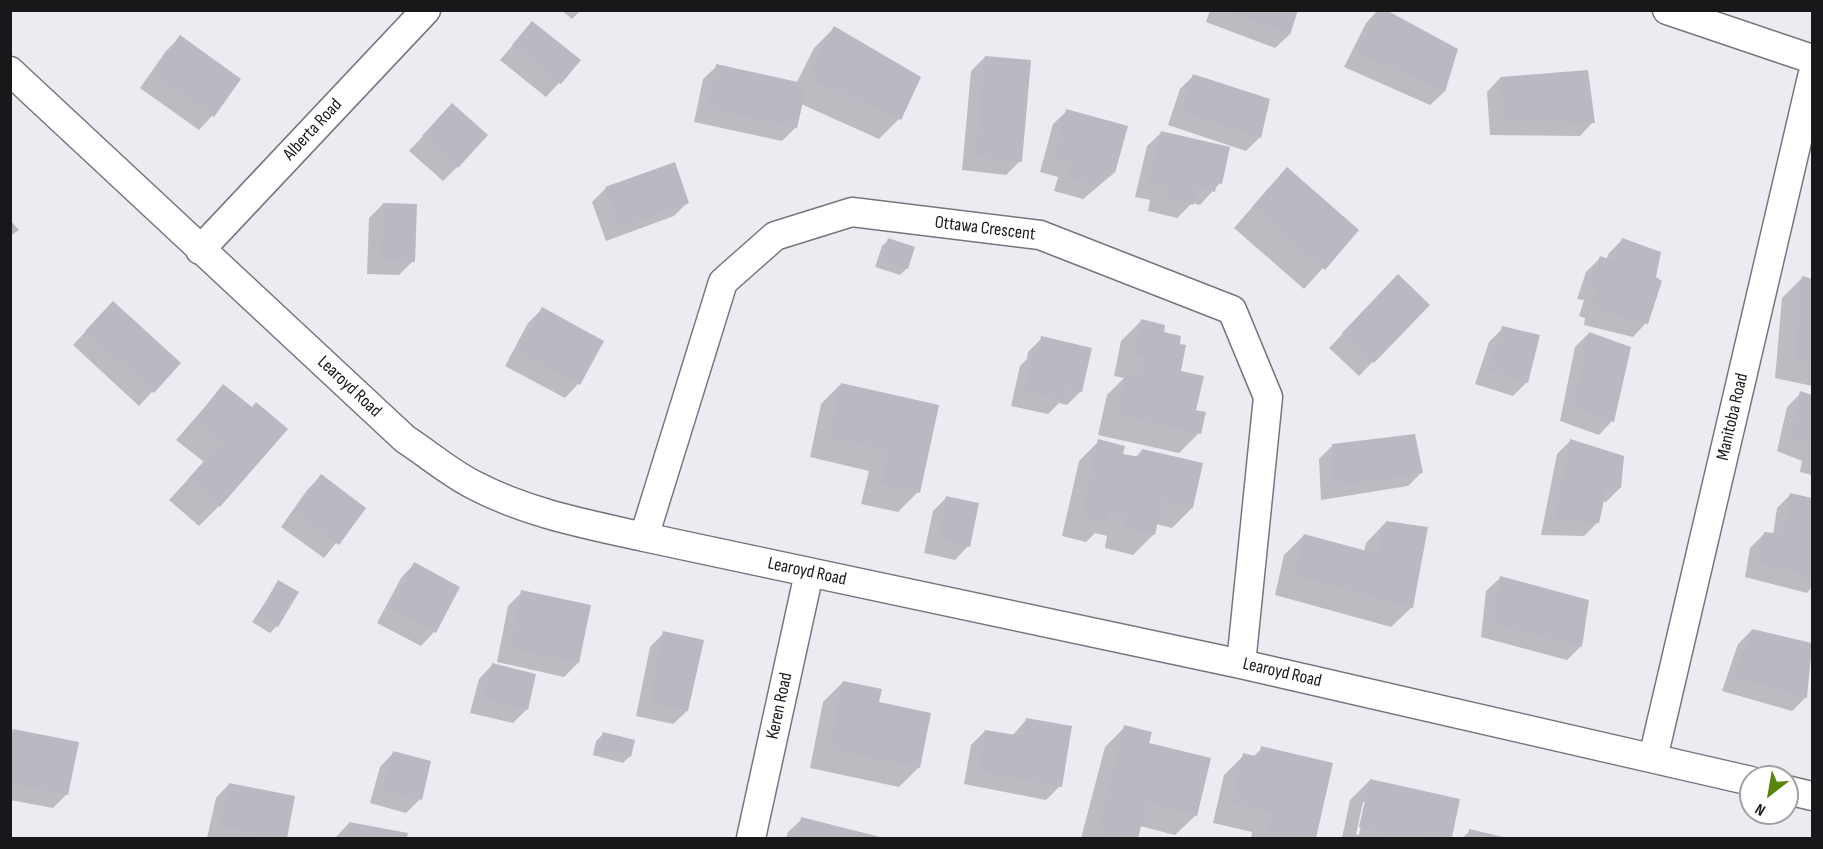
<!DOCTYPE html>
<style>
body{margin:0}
#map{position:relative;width:1823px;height:849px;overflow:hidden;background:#edeaf2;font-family:"Sofia Sans Condensed",sans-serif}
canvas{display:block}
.frame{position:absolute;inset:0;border:12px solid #181719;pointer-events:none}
.north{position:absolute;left:1739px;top:765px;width:60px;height:60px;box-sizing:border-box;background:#fff;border:2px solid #a3a2a3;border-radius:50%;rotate:211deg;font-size:16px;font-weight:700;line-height:24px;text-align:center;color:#181719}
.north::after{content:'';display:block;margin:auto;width:21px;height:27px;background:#59840d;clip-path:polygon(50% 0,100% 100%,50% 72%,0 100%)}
</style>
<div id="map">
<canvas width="1823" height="849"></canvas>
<div class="frame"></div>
<div class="north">N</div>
</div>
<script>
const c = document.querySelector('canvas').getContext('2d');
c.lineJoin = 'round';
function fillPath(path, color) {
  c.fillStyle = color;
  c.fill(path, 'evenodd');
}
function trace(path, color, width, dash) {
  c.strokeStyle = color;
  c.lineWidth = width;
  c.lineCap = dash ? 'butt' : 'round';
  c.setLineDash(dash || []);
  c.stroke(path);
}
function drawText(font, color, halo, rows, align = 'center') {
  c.font = font + ' "Sofia Sans Condensed",sans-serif';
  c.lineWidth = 4.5;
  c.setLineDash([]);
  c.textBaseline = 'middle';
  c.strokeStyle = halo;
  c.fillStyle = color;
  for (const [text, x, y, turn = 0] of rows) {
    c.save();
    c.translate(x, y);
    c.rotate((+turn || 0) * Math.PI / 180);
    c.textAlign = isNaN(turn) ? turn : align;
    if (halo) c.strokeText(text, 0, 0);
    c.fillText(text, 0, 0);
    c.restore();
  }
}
const shadow = new Path2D(`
 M561 10H581L572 19Z
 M1210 10H1297L1289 35 1275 48 1206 22Z
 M1378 10 1444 92 1430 105 1344 67 1366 23Z
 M532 23 579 61 546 97 500 60Z
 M834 28 899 119 879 139 801 104 796 127 782 141 694 122 703 79 717 66 796 84 814 48Z
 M180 37 239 79 212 116 199 130 140 88 166 51Z
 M985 57 1020 161 1006 175 962 170 971 71Z
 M1194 75 1260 137 1246 151 1168 125 1180 89Z
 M1500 78 1593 122 1580 136 1490 135 1487 92Z
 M452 105 457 167 443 181 409 151Z
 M1067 111 1114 173 1083 199 1054 191 1058 177 1040 172 1053 124Z
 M1161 133 1220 183 1200 205 1192 203 1177 218 1148 211 1150 200 1135 197 1147 146Z
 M606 188 688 202 674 216 606 241 592 202Z
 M1268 189 1357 230 1304 289 1234 228Z
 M383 204 413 261 399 275 367 274 369 218Z
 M1623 239 1646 323 1633 337 1584 325 1585 318 1579 316 1584 300 1577 299 1586 272 1600 258 1606 260 1609 253Z
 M889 240 907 268 900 275 875 267 882 246Z
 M1802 278 1812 281V386L1775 378 1782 298Z
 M1385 290 1428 305 1359 376 1329 348Z
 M542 309 602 342 578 384 565 398 505 366 528 323Z
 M99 317 179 363 139 406 73 345Z
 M1141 321 1162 333 1195 411 1199 433 1179 453 1098 435 1107 395 1124 378 1114 376 1121 341Z
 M1503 328 1527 382 1513 396 1475 384 1489 342Z
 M1589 333 1612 421 1599 435 1560 421 1575 347Z
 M1042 338 1081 391 1067 405 1059 403 1048 414 1011 406 1020 366 1027 359 1028 352Z
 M841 384 918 492 898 512 861 504 869 471 810 457 821 404Z
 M223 386 252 408 219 506 199 526 169 500 204 462 176 440Z
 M1801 393 1812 397V475L1800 472 1802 461 1777 451 1787 407Z
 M1571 440 1620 488 1606 502 1602 501 1598 522 1584 536 1541 535 1557 454Z
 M1099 441 1122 455 1135 458 1142 450 1192 508 1172 528 1156 524 1153 535 1133 555 1105 548 1107 536 1095 533 1086 542 1062 536 1079 461Z
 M1332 446 1422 472 1408 486 1321 500 1319 459Z
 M321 476 364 508 324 558 281 527 307 490Z
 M1791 494 1812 499V587L1807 593 1745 577 1750 548 1764 534 1773 535 1777 508Z
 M947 497 968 546 955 560 924 553 933 511Z
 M1386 522 1412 607 1391 627 1275 595 1284 555 1304 535 1364 552 1366 543Z
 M414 564 458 588 434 632 421 646 377 623 401 578Z
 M1500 578 1581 646 1567 660 1481 637 1486 591Z
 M279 582 277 626 270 633 252 622Z
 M522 592 578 663 564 677 497 662 508 606Z
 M1752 630 1812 645 1806 697 1792 711 1722 691 1738 644Z
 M664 633 687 711 673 724 636 716 650 647Z
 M492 665 527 709 513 723 470 713 479 679Z
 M843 682 877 703 919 767 899 787 810 768 823 702Z
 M1027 719 1060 786 1046 800 964 784 971 745 985 731 1012 736Z
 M1125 727 1148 744 1196 815 1175 835 1140 826 1136 838H1081L1105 747Z
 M13 730 67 794 53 808 10 800V733Z
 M603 734 630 756 623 763 593 755 596 741Z
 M1262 748 1332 764 1315 838H1251L1252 832 1213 823 1224 775 1244 755 1253 757Z
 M393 753 420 799 406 813 370 803 380 767Z
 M1370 780 1451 836 1448 838H1342L1350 800ZM1363 802H1366L1359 835 1356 834Z
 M229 784 293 797 285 838H207L216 798Z
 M802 819 881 838H786L788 832Z
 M349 823 406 834 405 838H335Z
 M1470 831 1506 838H1462Z`);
const building = new Path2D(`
 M1226 10H1298L1290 35Z
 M1378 10H1386L1458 49 1445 92 1357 53Z
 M532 21 581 60 561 84 512 45Z
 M834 26 921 77 901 120 808 78Z
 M180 35 241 79 214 117 153 73Z
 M985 56 1031 60 1022 162 975 157Z
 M716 64 807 84 797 128 707 108Z
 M1588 70 1595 123 1504 122 1500 77Z
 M1193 74 1270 99 1261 138 1181 112Z
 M452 103 488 135 458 168 422 136Z
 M1066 109 1128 126 1115 173 1103 170 1098 186 1067 177 1071 163 1053 158Z
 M1161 131 1230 147 1222 184 1217 183 1215 192 1197 187 1193 205 1161 198 1163 186 1148 183Z
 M675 162 689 203 620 228 605 187Z
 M1287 167 1359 230 1325 270 1252 207Z
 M383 203 417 204 415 262 381 261Z
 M10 220 19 230 10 236Z
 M888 238 915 247 908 269 881 260Z
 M1622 238 1661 252 1656 277 1662 281 1648 324 1597 311 1598 304 1592 302 1597 287 1589 285 1600 256 1614 261Z
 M1398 274 1430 305 1374 363 1342 333Z
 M1802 276 1812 279V362L1795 358Z
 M113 301 181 363 154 393 85 331Z
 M542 307 604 341 580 385 518 351Z
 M1141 319 1165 325 1164 332 1181 336 1180 344 1186 345 1181 371 1204 376 1196 410 1206 412 1201 434 1117 415 1126 373 1141 377 1146 359 1133 356Z
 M1502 326 1540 335 1528 383 1488 370Z
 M1589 332 1631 347 1614 422 1573 407Z
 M1041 336 1092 348 1082 392 1066 388 1063 401 1024 392 1033 351 1038 352Z
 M841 383 939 405 920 493 880 484 888 451 829 437Z
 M223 384 252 407 256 402 288 429 220 507 188 479 222 441 195 420Z
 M1800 391 1812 395V446L1790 437Z
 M1415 434 1423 473 1334 487 1332 444Z
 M1098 439 1125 446 1123 454 1140 457 1142 449 1203 463 1193 508 1162 501 1155 535 1124 528 1127 516 1110 512 1108 523 1081 517Z
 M1570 439 1624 456 1621 488 1607 487 1599 523 1554 522Z
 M321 474 366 508 339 545 293 512Z
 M1790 493 1812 498V577L1758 563 1764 532 1784 534Z
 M946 496 979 503 970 547 937 539Z
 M1386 521 1428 527 1413 608 1294 575 1304 534 1378 554Z
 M414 562 460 587 436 633 390 609Z
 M1500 576 1589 600 1582 647 1494 624Z
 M278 580 299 592 278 627 258 615Z
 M521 590 591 605 579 663 510 649Z
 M1752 629 1812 643 1807 698 1734 677Z
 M663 631 704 640 688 711 649 703Z
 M492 663 536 674 528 710 483 699Z
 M843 681 882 689 879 702 931 713 920 768 829 749Z
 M1026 718 1072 726 1062 787 977 771 985 730 1023 736Z
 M1124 725 1152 732 1149 743 1211 758 1197 816 1147 803 1138 838H1125L1097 831Z
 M13 729 79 742 68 795 10 784Z
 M603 732 635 740 631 757 598 749Z
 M1261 746 1333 763 1316 838H1302L1268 830 1272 812 1232 803 1243 753 1259 757Z
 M393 751 431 761 422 800 383 790Z
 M1370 779 1460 799 1452 837 1422 829 1420 838H1379L1381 832 1359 827Z
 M229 783 295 796 287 838 220 827Z
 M801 817 884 838H816L797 834Z
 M349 822 408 833 407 838H346Z
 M1469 829 1508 838H1467Z`);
const minor = new Path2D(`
 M1667 10 1812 59
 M10 71 405 439C428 454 450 473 474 485 527 513 586 524 644 537L1241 664 1751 781
 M200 250 426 10
 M644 537 723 282 775 236 852 212 1040 235 1232 310 1268 397 1241 664
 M1653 758 1812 77
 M1787 790 1812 796
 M751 838 809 573`);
const streetNames = [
 ["Alberta Road",313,130,-47],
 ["Ottawa Crescent",985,229,7],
 ["Learoyd Road",349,387,43],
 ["Manitoba Road",1733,417,-77],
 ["Learoyd Road",807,572,12],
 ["Learoyd Road",1282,673,13],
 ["Keren Road",780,706,-78]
];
fillPath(shadow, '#0003');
fillPath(building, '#bab8c0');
trace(minor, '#77757c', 31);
trace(minor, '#fff', 28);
drawText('18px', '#181719', '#fff', streetNames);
</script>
